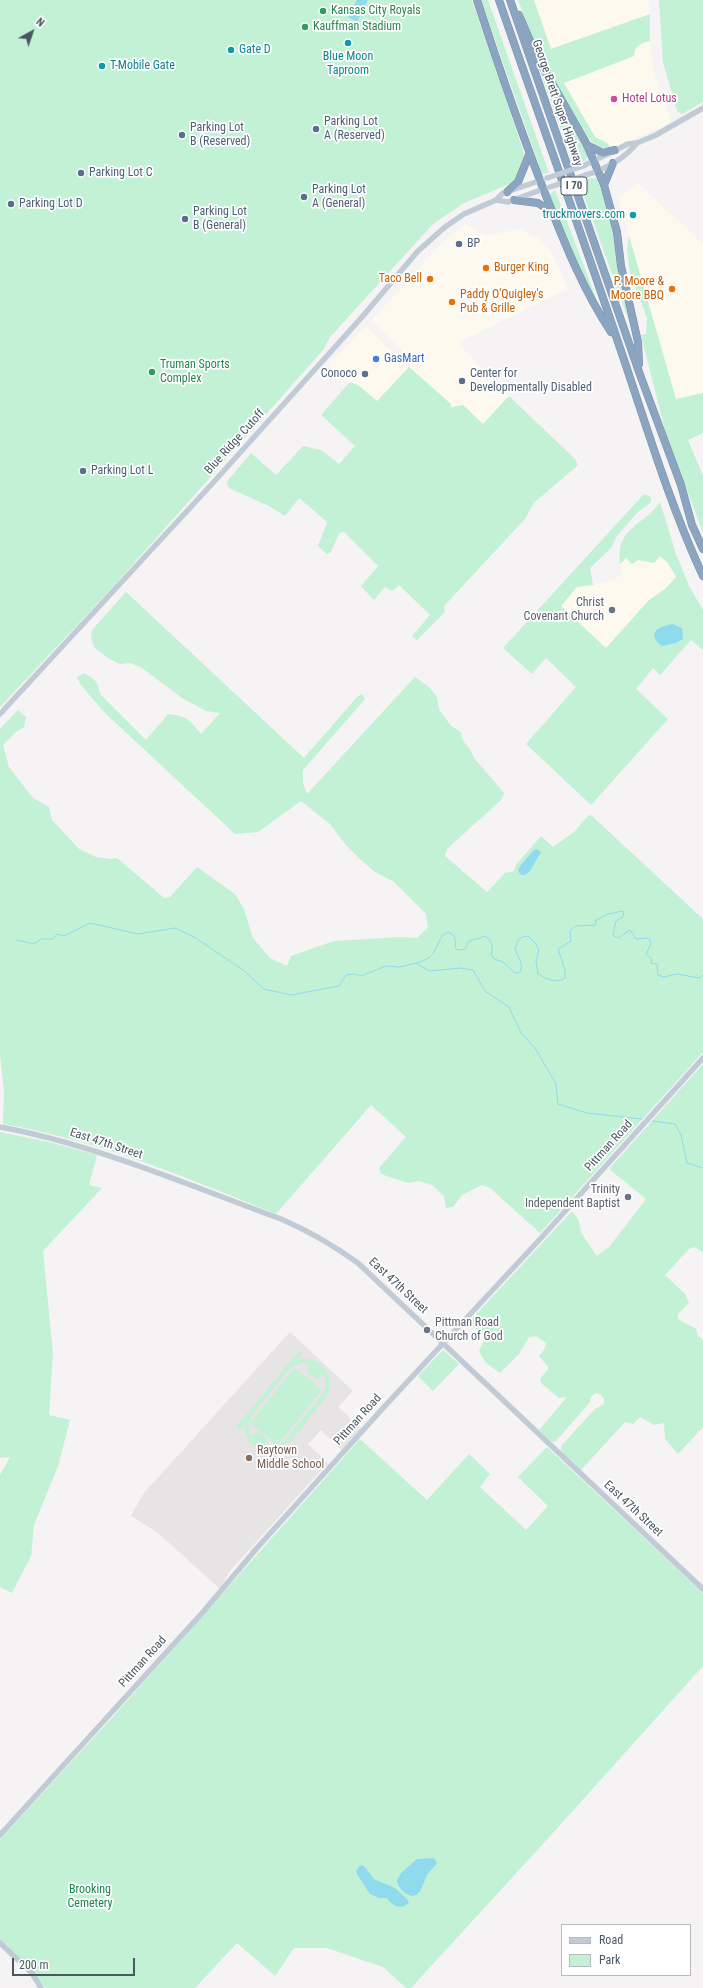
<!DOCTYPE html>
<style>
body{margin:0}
#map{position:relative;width:703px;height:1988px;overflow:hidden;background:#f5f3f3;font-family:"Roboto Condensed",sans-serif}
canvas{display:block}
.legend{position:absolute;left:561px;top:1924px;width:130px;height:52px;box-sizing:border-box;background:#fff;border:1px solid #b7bbc0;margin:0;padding:5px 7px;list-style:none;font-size:12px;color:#4a5661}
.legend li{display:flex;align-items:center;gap:8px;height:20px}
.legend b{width:20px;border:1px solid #b7bbc0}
.north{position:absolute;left:12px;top:12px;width:40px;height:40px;-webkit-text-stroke:3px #fff;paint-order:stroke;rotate:40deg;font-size:11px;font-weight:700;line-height:16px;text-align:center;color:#4a5661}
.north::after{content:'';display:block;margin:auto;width:14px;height:18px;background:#4a5661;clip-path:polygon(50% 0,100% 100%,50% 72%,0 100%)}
.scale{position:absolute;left:12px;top:1958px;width:123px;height:18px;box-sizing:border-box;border:2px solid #4a5661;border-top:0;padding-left:5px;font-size:12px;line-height:14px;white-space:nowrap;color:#4a5661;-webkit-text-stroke:3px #fff;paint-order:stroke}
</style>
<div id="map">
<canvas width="703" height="1988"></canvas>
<ul class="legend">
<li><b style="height:5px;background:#c1cbd6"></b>Road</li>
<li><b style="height:11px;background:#c3f1d5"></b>Park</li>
</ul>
<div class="north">N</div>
<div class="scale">200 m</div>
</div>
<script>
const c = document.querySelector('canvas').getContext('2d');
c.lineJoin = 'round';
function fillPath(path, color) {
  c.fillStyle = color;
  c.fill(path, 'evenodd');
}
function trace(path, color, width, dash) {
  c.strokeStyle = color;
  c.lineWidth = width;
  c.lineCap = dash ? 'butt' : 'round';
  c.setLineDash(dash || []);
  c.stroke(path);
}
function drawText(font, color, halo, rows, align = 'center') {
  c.font = font + ' "Roboto Condensed",sans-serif';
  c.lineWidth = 3.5;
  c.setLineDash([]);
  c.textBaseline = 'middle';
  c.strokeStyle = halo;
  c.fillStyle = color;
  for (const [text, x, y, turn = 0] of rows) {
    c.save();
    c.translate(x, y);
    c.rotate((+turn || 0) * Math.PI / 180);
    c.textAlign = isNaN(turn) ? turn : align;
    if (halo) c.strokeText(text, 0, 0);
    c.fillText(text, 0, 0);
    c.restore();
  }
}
const commercial = new Path2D(`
 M534 0H649L650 14 551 49Z
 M650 41 652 66 671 120 670 123 612 149 607 143 595 137 564 83 633 57 635 49 639 43Z
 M639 184 703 244V393L676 399 667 365 618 197Z
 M464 224 482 234 489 235 519 229 539 238 553 255 568 289 457 343 509 396 483 424 463 405 451 407 377 401 358 385 344 380 328 365 366 326 408 367 414 362 372 320 438 247Z
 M660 556 668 563 676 577 665 589 648 601 606 648 560 606 577 587 593 585 615 579 622 573 620 564 626 558 654 563Z`);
const education = new Path2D(`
 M290 1332 353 1391 338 1407 362 1429 343 1451 321 1430 308 1444 330 1465 324 1467 229 1572 220 1589 157 1532 131 1516 143 1494Z`);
const green = new Path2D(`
 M0 0H472L526 159 518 177 512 183 464 203 433 224 330 337 323 350 112 588 0 707Z
 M481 0H488L549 173 543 174 541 171Z
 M518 0H534L551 49 650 14V41C639 44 635 46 634 56L564 83 595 137 607 143 612 149C600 148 595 146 587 136L544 67Z
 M659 0H703V102L682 114 677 111 663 62Z
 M539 67 588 155 585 161 573 164Z
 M591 178 597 179 612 222 632 330 579 182Z
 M555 190 595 295 597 303 578 271 549 195Z
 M629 236 676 399 703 393V433L688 440 703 476V533L665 430 641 335 646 334 647 318 630 273 627 249Z
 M409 367 451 404V407L463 405 483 424 509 396 575 459 578 465 534 503 525 519 444 606 445 612 417 640 412 636 430 615 399 585 392 591 385 587 374 600 361 586 378 566 344 532 339 533 331 552 327 554 318 546 327 522 299 498 285 516 269 506 229 488 227 484 228 480 251 453 276 475 303 446 321 450 339 464 355 446 321 415 350 382 358 385 377 401Z
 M644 494 651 497V502L637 513 616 537 612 547 590 568 593 585 577 587 561 606 606 648 648 601 665 589 676 577 668 563 660 556 654 563 638 560 632 564 626 558 620 564C616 526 643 527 660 502L676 554 689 586 703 610V650L691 640 660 675 653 668 636 689 668 719 591 805 526 744 576 687 546 658 532 674 503 648Z
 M126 592 304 758 357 697 362 694 365 699 359 706 303 770V783L307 794 415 677 429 687 437 697 439 709 451 726 461 732 463 741 470 749 474 758 504 793 501 800 447 849 445 856 487 892 505 873 514 871 516 865 541 836 553 847 574 832 589 815 592 816 703 919V1052L540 1233 490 1188 482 1185 462 1195 453 1207 446 1208 444 1196 432 1185 419 1181 408 1183 381 1174 379 1168 406 1137 371 1105 276 1214C188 1178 97 1140 3 1124L4 1090 0 1056V729L18 710 26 717 24 727 16 732 3 745 9 767 33 798 49 807 52 820 79 849 96 857 110 859 117 858 164 898 170 897 197 867 235 894 244 909 253 938 270 958 287 966 291 956 334 941 400 937 417 938 428 927 426 914 394 882 375 872 360 859 346 845 330 824 301 801 258 832 235 834 105 713 80 684 77 677 84 673C95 679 98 682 100 694L146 740 168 714C187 716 190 720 201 734L220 713 206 711 182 698 142 668 130 663 120 664 108 658 94 647 91 637 92 630Z
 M703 1064V1252L694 1247 689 1249 665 1275 685 1294 689 1303 678 1314V1319L696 1329 698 1336 703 1340V1427L678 1454 665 1439 664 1423 654 1425 640 1417 633 1424 625 1422 581 1470 561 1451V1446L595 1409 604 1404V1399L600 1394 595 1393 591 1397 590 1402 556 1441 552 1442 539 1430 567 1397 559 1398 541 1383 540 1379 549 1368 539 1356 545 1348 546 1343 536 1336 529 1337 519 1354 500 1373 486 1363 479 1351 485 1338 469 1322 572 1211 578 1219 582 1234 597 1256 609 1247 646 1199 609 1169Z
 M0 1132 53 1143 97 1155 89 1185 102 1188 43 1251 53 1354 49 1415 70 1420 58 1466 34 1525 31 1556 12 1593 0 1587V1475L10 1457 0 1458Z
 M443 1350 459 1364 433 1391 418 1376Z
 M299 1351 302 1353 298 1359C317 1356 335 1371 328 1392 325 1401 288 1446 280 1450 271 1454 261 1452 254 1446 247 1441 244 1433 244 1425L239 1430 236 1427ZM300 1363H309L307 1372 316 1379 324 1375 326 1385 324 1392 283 1443 273 1448H266L267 1439 258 1432 250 1435 248 1425 252 1415 290 1369Z
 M295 1368 322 1390 277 1445 250 1423Z
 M360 1439 427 1500 469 1454 490 1474 480 1487 526 1530 548 1506 518 1477 547 1447 703 1593V1666L552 1834 411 1988H406L383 1967 327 1948H294L275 1976 237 1943 195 1988H45L31 1970 0 1940V1839L109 1721Z`);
const water = new Path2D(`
 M357 0H368L357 22 348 17Z
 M673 624 682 628 683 639 676 643 662 646C645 633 659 626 673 624Z
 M537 849 541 852 530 871 525 875H521L518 871C519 865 530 855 534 850Z
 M434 1858 437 1863C434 1867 430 1871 427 1875 422 1885 420 1903 405 1893 401 1890 397 1885 397 1880L401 1873 417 1859Z
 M360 1865 364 1866 374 1879 395 1888 407 1899 409 1903C401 1910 392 1906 387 1898H379L370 1894 357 1874 356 1871Z`);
const stream = new Path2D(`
 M17 940 34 944 41 939H53L57 934 64 936 90 923 138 934 175 928 194 937 243 970 264 989 291 995 339 986 346 975 355 974 361 976 386 966 400 967 416 963 429 971 460 968 473 970 485 991 509 1007 521 1033 535 1048 556 1084 558 1104 587 1113 642 1119
 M417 963C443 956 433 939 448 932 458 936 454 940 456 949L459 950 465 949 469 941 486 936C492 942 494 947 491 954L494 959 503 962 515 973H519C525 965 518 957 515 949L518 940 522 937 528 936 536 944 539 950 536 961 538 974C546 979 557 984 565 978V970L558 949 571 941 570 931 575 926 596 925 595 921 608 914 623 911 624 916 616 921 613 935 618 938 630 930 636 939 648 938 650 940 651 944 646 954 652 959 651 963 657 964 658 975 664 977 677 974 699 978 703 975
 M652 1121 675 1124 681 1135 687 1163 703 1168`);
const secondary = new Path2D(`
 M583 166 628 144 637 143 656 135 703 108
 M586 175C606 169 624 159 637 143
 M496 200 508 202 546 188
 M0 714 211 485 362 317 418 251 445 227 464 214 496 200 503 193 542 180
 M0 1127C97 1145 188 1185 281 1219 309 1231 333 1245 358 1263L703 1589
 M0 1835 203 1612 257 1548 384 1407 541 1238 703 1058
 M0 1943 32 1973 41 1988`);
const highway = new Path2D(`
 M477 0C499 68 522 135 548 201 566 247 584 291 611 332
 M499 0C539 116 581 232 620 348 646 424 669 503 703 576
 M510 0 639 372 681 485 692 525 703 549
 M519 15 537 57 586 143 604 185 617 232 621 266 638 342 639 364
 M587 145 603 153 615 150
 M604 185 613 163
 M507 192 518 182 529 155
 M514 200 538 203 553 213`);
const secondaryBridge = new Path2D(`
 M547 178 583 166
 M550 187 586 175`);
const markers = [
 [323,11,4,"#2e9e5b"],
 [305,27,4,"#2e9e5b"],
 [348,43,4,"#0f9aa8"],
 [231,50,4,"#0f9aa8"],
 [102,66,4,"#0f9aa8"],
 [614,99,4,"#d1479c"],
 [316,129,4,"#5c6f8a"],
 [182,135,4,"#5c6f8a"],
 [81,173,4,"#5c6f8a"],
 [304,197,4,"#5c6f8a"],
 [11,204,4,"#5c6f8a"],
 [633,215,4,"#0f9aa8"],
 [185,219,4,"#5c6f8a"],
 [459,244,4,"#5c6f8a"],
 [486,268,4,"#e8710a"],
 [430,279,4,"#e8710a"],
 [672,289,4,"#e8710a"],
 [452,302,4,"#e8710a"],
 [376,359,4,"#3f7fe0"],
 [152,372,4,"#2e9e5b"],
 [365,374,4,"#5c6f8a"],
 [462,381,4,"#5c6f8a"],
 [83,471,4,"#5c6f8a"],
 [612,610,4,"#6b7280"],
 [628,1197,4,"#6b7280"],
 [427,1330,4,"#6b7280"],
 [249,1458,4,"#8d6e63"]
];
const shields = [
 [574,186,26]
];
const shieldNames = [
 ["I 70",574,186]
];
const leisureNames = [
 ["Kansas City Royals",331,11],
 ["Kauffman Stadium",313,27],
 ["Truman Sports",160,365],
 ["Complex",160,379]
];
const cultureNames = [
 ["Gate D",239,50],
 ["Blue Moon",348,57,"center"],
 ["Taproom",348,71,"center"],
 ["T-Mobile Gate",110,66],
 ["truckmovers.com",625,215,"right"]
];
const hotelNames = [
 ["Hotel Lotus",622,99]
];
const streetNames = [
 ["George Brett Super Highway",557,103,71],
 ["Blue Ridge Cutoff",235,442,-48],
 ["East 47th Street",106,1144,18],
 ["Pittman Road",609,1146,-48],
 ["East 47th Street",398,1286,43],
 ["Pittman Road",358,1420,-48],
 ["East 47th Street",633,1509,43],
 ["Pittman Road",143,1662,-48]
];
const serviceNames = [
 ["Parking Lot",324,122],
 ["A (Reserved)",324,136],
 ["Parking Lot",190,128],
 ["B (Reserved)",190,142],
 ["Parking Lot C",89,173],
 ["Parking Lot",312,190],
 ["A (General)",312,204],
 ["Parking Lot D",19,204],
 ["Parking Lot",193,212],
 ["B (General)",193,226],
 ["BP",467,244],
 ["Conoco",357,374,"right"],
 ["Center for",470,374],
 ["Developmentally Disabled",470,388],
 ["Parking Lot L",91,471]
];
const foodNames = [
 ["Burger King",494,268],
 ["Taco Bell",422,279,"right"],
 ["P. Moore &",664,282,"right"],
 ["Moore BBQ",664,296,"right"],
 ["Paddy O'Quigley's",460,295],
 ["Pub & Grille",460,309]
];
const shopNames = [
 ["GasMart",384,359]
];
const worshipNames = [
 ["Christ",604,603],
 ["Covenant Church",604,617],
 ["Trinity",620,1190],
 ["Independent Baptist",620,1204],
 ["Pittman Road",435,1323,"left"],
 ["Church of God",435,1337,"left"]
];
const educationNames = [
 ["Raytown",257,1451],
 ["Middle School",257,1465]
];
const parkNames = [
 ["Brooking",90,1890],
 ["Cemetery",90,1904]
];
fillPath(commercial, '#fdf9ef');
fillPath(education, '#e6e4e5');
fillPath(green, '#c3f1d5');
fillPath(water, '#90daee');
trace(stream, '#90daee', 1);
trace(highway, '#7690ad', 8);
trace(secondary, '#c1cbd6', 5.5);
trace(highway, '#8ba5c1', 7);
trace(secondaryBridge, '#c1cbd6', 5.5);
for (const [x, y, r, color] of markers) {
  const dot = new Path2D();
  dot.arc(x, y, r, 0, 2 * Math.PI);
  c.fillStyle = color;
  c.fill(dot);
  trace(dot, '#fff', 1.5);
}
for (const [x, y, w] of shields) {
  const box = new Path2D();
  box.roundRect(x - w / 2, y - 9, w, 18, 3);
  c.fillStyle = '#fff';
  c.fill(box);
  trace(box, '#4a5661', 1);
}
drawText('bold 11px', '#4a5661', null, shieldNames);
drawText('12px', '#27864d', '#fff', leisureNames, 'left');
drawText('12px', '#0d838f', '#fff', cultureNames, 'left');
drawText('12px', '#b23c85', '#fff', hotelNames, 'left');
drawText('12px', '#4a5661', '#fff', streetNames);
drawText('12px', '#4e5e75', '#fff', serviceNames, 'left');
drawText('12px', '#c56008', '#fff', foodNames, 'left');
drawText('12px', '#366cbe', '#fff', shopNames, 'left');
drawText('12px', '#5b616d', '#fff', worshipNames, 'right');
drawText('12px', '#785e54', '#fff', educationNames, 'left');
drawText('12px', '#17864f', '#fff', parkNames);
</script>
